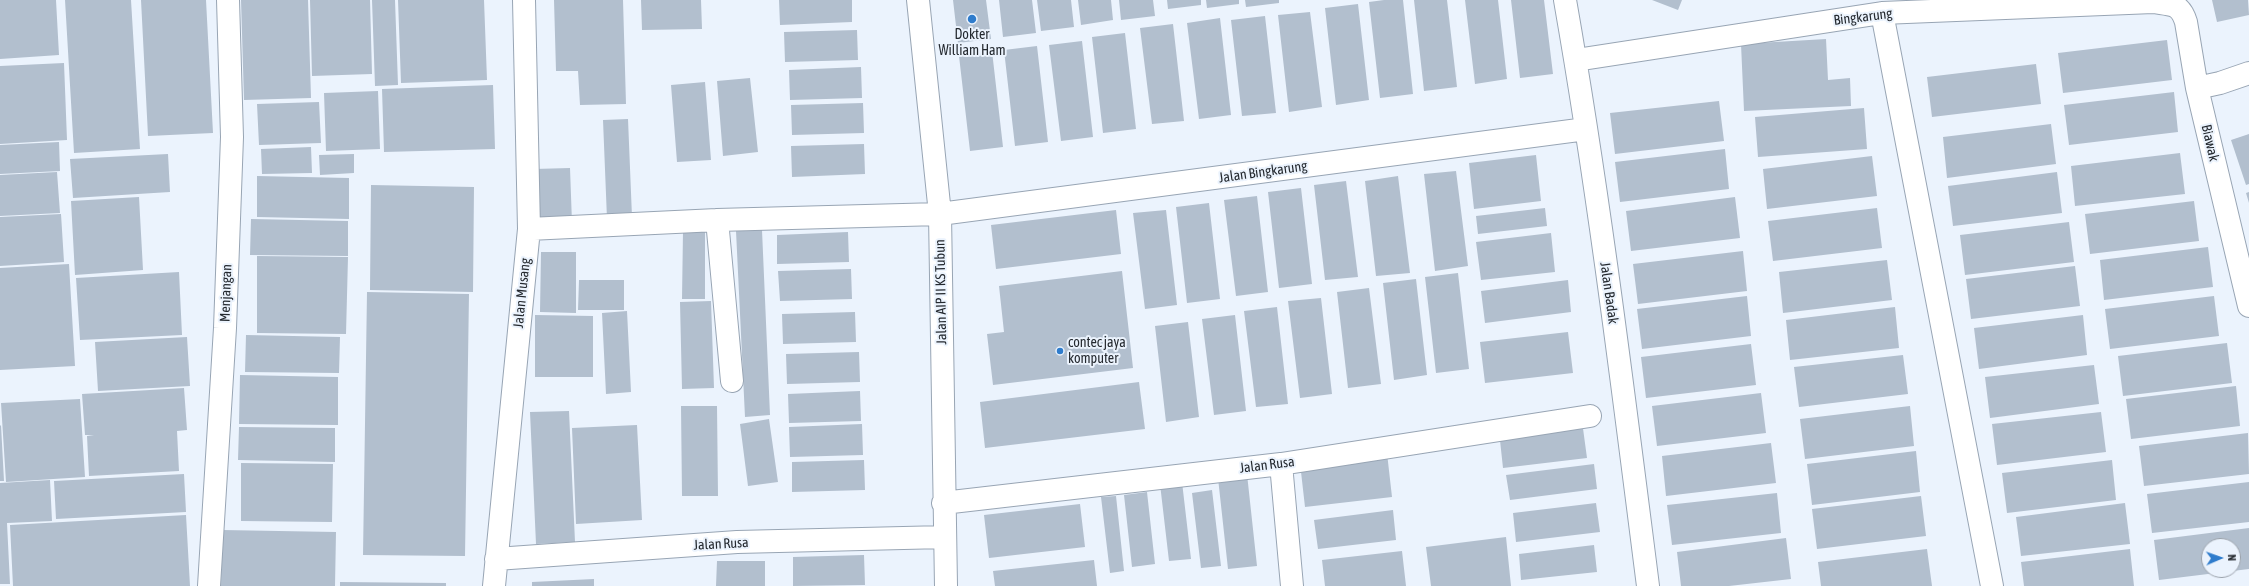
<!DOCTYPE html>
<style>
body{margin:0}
#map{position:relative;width:2249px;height:586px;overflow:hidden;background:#ebf3fd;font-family:"Asap Condensed",sans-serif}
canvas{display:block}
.north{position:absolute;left:2201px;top:538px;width:40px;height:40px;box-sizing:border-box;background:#ebf3fd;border:1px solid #9ba2ab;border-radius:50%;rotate:88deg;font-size:11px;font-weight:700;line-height:16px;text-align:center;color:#24292f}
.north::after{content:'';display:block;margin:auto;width:14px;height:18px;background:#2f7ccc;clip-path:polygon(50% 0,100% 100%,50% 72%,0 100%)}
</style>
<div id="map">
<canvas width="2249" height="586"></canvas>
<div class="north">N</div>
</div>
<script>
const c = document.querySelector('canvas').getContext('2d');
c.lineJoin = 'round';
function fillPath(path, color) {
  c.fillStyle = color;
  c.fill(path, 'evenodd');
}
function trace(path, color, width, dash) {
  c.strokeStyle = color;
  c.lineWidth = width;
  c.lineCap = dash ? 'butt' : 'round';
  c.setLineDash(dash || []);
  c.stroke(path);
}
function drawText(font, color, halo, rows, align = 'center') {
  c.font = font + ' "Asap Condensed",sans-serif';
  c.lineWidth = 4;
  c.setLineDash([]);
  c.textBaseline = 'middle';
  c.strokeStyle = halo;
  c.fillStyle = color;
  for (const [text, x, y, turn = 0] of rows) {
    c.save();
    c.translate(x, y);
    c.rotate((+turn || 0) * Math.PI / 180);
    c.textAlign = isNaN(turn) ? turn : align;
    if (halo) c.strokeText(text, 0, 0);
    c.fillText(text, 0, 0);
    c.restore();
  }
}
const building = new Path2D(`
 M0 0H56L59 55 0 59Z
 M65 0H131L140 149 74 153Z
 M141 0H206L213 133 148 136Z
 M241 0H308L311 98 244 100Z
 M310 0H370L372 74 312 76Z
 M372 0H395L398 85 375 86Z
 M398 0H484L487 80 401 83Z
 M554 0H623L626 104 580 105 578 71H556Z
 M641 0H701L702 29 642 30Z
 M779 0H852V22L780 25Z
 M953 0H986L991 39 958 43Z
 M999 0H1032L1036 33 1003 37Z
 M1037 0H1071L1074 27 1041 31Z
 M1078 0H1111L1113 20 1081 25Z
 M1119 0H1153L1155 16 1121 20Z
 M1167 0H1201V5L1168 9Z
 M1206 0H1239V4L1207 8Z
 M1245 0H1279V3L1246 7Z
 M1384 0H1403L1413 94 1380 98 1369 2Z
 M1414 0H1447L1457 87 1424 91Z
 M1465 0H1498L1507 79 1475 84Z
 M1511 0H1544L1553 74 1520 78Z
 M1652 0H1682L1678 10Z
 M2212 0H2248L2249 15 2217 22Z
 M1358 4 1369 100 1336 105 1325 8Z
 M1310 12 1322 107 1289 112 1278 15Z
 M1265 16 1276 113 1242 116 1231 20Z
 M1220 18 1231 115 1199 119 1187 23Z
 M1173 24 1184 121 1152 124 1140 28Z
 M857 30 858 60 785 62 784 32Z
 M1125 33 1136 129 1103 133 1092 37Z
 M1826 39 1828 80 1850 78 1851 106 1744 111 1741 44Z
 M2167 40 2172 80 2063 93 2058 53Z
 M1082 41 1093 137 1061 141 1049 45Z
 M1037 46 1048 142 1015 146 1004 50Z
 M992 51 1003 147 970 151 959 56Z
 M64 63 67 140 0 144V66Z
 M2036 64 2041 104 1932 117 1927 77Z
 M861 67 862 98 790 100 789 70Z
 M750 78 758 152 723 156 717 81Z
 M705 82 711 160 677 162 671 85Z
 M493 85 495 149 384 152 382 89Z
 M378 91 380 149 326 151 324 93Z
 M2174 92 2178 132 2069 145 2064 105Z
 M1719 101 1724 141 1615 154 1610 113Z
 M319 102 321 143 259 145 257 104Z
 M863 103 864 133 792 135 791 105Z
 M1864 108 1867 149 1758 157 1755 117Z
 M628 119 632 217 607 219 603 120Z
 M2051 124 2056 164 1947 178 1943 137Z
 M2249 134V184L2246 185 2231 140Z
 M59 142 60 171 0 174V145Z
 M864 144 865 174 792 177 791 146Z
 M311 147 312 173 262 174 261 149Z
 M1725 149 1729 189 1620 202 1615 162Z
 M2180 153 2185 194 2075 206 2071 166Z
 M168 154 170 192 73 198 70 159Z
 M354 154V173L320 175 319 155Z
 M1536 155 1541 201 1474 209 1469 163Z
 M1872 156 1877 196 1767 209 1763 169Z
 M570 168 572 223 536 224 534 169Z
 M1456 171 1468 266 1435 271 1424 174Z
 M57 172 60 213 0 216V175Z
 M2057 172 2062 213 1953 226 1948 186Z
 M257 176 349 178V219L257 217Z
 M1398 176 1410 273 1376 276 1365 181Z
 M1346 181 1358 277 1325 280 1314 185Z
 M371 185 474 187 473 292 370 290Z
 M1301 188 1312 284 1279 288 1268 192Z
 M2249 192V203L2246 193Z
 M1257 196 1268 292 1236 296 1224 200Z
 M139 197 143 270 75 275 71 201Z
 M1735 197 1740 238 1631 251 1626 211Z
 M2194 201 2199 241 2090 254 2085 214Z
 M1209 203 1220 299 1187 303 1176 207Z
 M1545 208 1547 226 1478 234 1476 216Z
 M1877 208 1882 248 1773 261 1768 221Z
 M1116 210 1121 254 996 269 991 225Z
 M1166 210 1177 305 1145 309 1133 213Z
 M61 214 64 262 0 266V217Z
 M251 219 348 221V256L250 255Z
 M2069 222 2074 262 1965 275 1960 235Z
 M762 230 770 415 745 417 736 231Z
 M683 231H705V299H682Z
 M848 232 849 262 777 264V235Z
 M1551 233 1555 272 1481 280 1476 242Z
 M2208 247 2213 287 2104 300 2100 260Z
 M1743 251 1747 291 1638 304 1633 264Z
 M541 252H576V313L540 312Z
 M257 256 348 257 346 334 257 333Z
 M1887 260 1892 300 1783 313 1779 272Z
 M69 264 75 366 0 370V268Z
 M2075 266 2080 306 1971 319 1966 279Z
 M851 269 852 299 780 301 778 271Z
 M1122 271 1133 368 993 385 987 334 1004 332 999 286Z
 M179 272 182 335 80 340 76 278Z
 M1458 273 1469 369 1436 373 1425 277Z
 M1416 279 1427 375 1394 380 1383 283Z
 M579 280H624V310H578Z
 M1568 280 1571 312 1485 323 1481 291Z
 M1369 288 1381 384 1348 388 1337 292Z
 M367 292 469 294 465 556 363 555Z
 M1747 296 1751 336 1642 349 1637 309Z
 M2214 296 2219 336 2110 349 2105 309Z
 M1321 298 1332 394 1300 398 1288 301Z
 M711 301 714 388 682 389 680 302Z
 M1277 307 1288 404 1256 407 1244 311Z
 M1895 307 1899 348 1790 360 1786 320Z
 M627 311 631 392 606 394 602 313Z
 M855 312 856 342 783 344 782 314Z
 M535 315 593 316V377H535Z
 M1235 315 1246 411 1214 415 1202 319Z
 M2083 315 2087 355 1979 369 1974 328Z
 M1188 322 1199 417 1166 422 1155 326Z
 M1568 332 1573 373 1485 383 1480 342Z
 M246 335 340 337 339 373 245 372Z
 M187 337 190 386 98 391 95 342Z
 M2227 343 2232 383 2123 396 2118 356Z
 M1751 344 1756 385 1646 398 1641 357Z
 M859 352 860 382 787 384 786 354Z
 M1903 355 1908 394 1799 407 1794 367Z
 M2094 365 2099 404 1990 418 1985 377Z
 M240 375 338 377V425L239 424Z
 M1139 382 1145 429 985 448 980 402Z
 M2236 386 2240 426 2131 439 2126 399Z
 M184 388 187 430 177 431 179 471 89 476 87 436 94 435H85L82 394Z
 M860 391 861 421 789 423 788 394Z
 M1761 393 1766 433 1657 446 1652 406Z
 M80 399 85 477 6 482 1 403Z
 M681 406H717L718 496H682Z
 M1910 406 1914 446 1805 459 1800 419Z
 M569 411 575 542 536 544 530 412Z
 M2101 412 2106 452 1997 465 1992 424Z
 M769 419 778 482 748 486 740 424Z
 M1582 421 1587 458 1503 468 1499 431Z
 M862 424 863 455 790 457 789 427Z
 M1 425 4 481H0V426Z
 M637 425 642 520 576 524 572 428Z
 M239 427 335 428V462L238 460Z
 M2248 433 2249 474 2144 486 2139 446Z
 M1771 443 1776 483 1666 496 1662 456Z
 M1916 451 1920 492 1812 505 1807 464Z
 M1387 453 1392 497 1305 507 1300 463Z
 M864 460 865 490 792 492V462Z
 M2112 460 2116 500 2007 513 2002 473Z
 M241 463 333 464 332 522 241 521Z
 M1594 464 1597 489 1510 500 1506 475Z
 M184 474 186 512 56 519 54 481Z
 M1247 474 1257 566 1228 569 1218 478Z
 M50 480 52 521 7 523 10 584H0V483Z
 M1182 482 1191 559 1169 561 1160 484Z
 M2249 482V522L2152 533 2147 494Z
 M1212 490 1221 566 1201 568 1192 493Z
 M1147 492 1155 564 1132 567 1124 495Z
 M1777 493 1781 533 1672 545 1667 505Z
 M1116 496 1124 571 1110 573 1101 497Z
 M1921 496 1926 536 1817 549 1812 509Z
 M1596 503 1600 532 1516 542 1513 513Z
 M2125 503 2130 544 2021 556 2016 517Z
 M1080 504 1085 547 989 558 984 515Z
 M1393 510 1396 540 1318 549 1314 520Z
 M186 515 190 586H13L10 525Z
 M2249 528V569L2159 580 2154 540ZM2209 546H2233V570H2209Z
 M222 530 336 532 335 586H221Z
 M1506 537 1511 586H1431L1426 547Z
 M1786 538 1791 579 1729 586H1681L1677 552Z
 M1594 545 1597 572 1521 580 1519 554Z
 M1927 549 1932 586H1821L1818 562Z
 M2130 549 2134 586H2024L2021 562Z
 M1402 551 1406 586H1325L1322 560Z
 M864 555 865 585 793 586V557Z
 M1094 560 1097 586H995L993 571Z
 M717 561H765V586H716Z
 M594 579V586H532V582Z
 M340 582 446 583V586H340Z`);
const street = new Path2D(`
 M918 0 940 214 946 586
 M1565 0C1599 194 1623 390 1648 586
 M2153 0V2C2172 5 2180 3 2186 22L2197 88 2249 306
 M1882 13 1992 586
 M1576 60 1882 13 2153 2
 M2197 88 2220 83 2249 73
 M717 220 732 381
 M529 229 717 220 940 214 1586 129
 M1281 464 1292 586
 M943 503 1281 464 1590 416
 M496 559 737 542 945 537
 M209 586 225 328 232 137 228 0
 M494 586 529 229 524 0`);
const markers = [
 [972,19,5,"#2f7ccc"],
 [1060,351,4,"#2f7ccc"]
];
const streetNames = [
 ["Bingkarung",1863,17,-7],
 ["Biawak",2210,143,77],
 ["Jalan Bingkarung",1263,172,-8],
 ["Jalan AIP II KS Tubun",941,292,-91],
 ["Menjangan",226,293,-88],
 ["Jalan Musang",522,293,-84],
 ["Jalan Badak",1609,293,82],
 ["Jalan Rusa",1267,465,-7],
 ["Jalan Rusa",721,544,-3]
];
const poiNames = [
 ["Dokter",972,35],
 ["William Ham",972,51],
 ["contec jaya",1068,343,"left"],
 ["komputer",1068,359,"left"]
];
fillPath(building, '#b2bfce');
trace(street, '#98a5b4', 24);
trace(street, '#fff', 22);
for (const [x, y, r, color] of markers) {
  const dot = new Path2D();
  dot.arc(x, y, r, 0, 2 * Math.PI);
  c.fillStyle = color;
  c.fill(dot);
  trace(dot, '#ebf3fd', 1.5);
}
drawText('14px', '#24292f', '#ebf3fd', streetNames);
drawText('14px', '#24292f', '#ebf3fd', poiNames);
</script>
